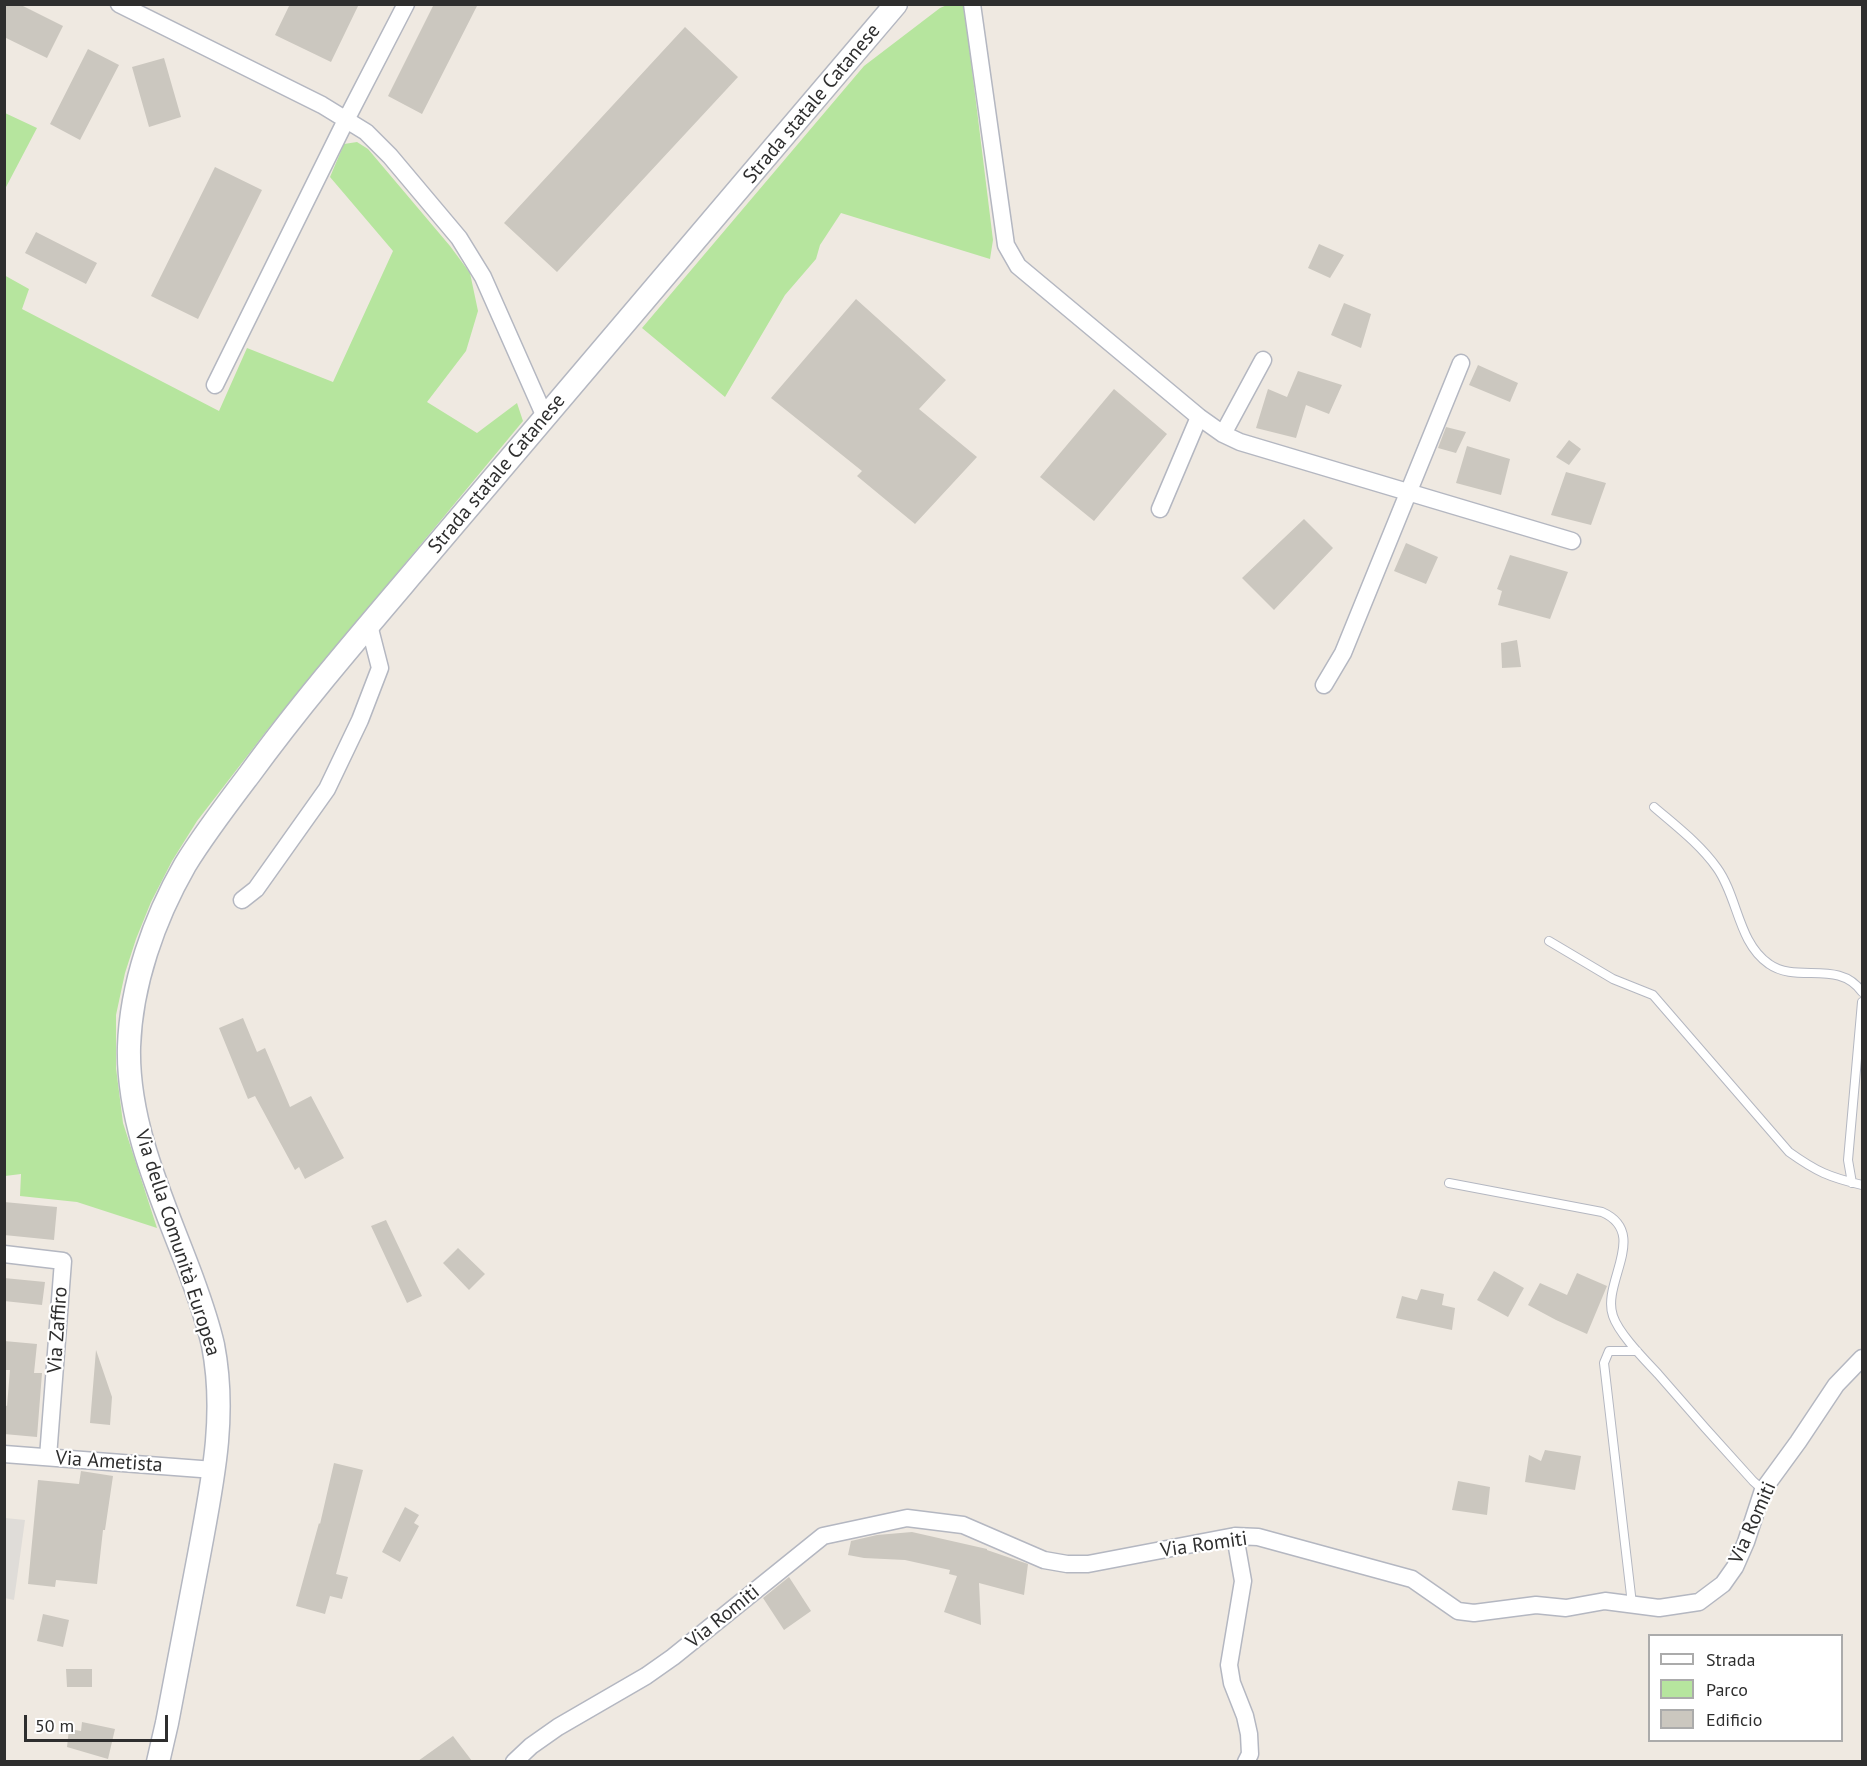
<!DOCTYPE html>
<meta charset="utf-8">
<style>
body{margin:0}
#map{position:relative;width:1867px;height:1766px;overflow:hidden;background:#efe9e1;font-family:"PT Sans",sans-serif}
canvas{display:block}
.frame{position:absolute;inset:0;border:6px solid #2e2e2e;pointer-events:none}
.legend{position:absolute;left:1648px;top:1634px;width:195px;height:108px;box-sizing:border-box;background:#fff;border:2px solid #ababab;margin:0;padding:8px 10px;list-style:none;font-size:18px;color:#2e2e2e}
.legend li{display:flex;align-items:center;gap:12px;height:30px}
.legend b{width:30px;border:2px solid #ababab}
.scale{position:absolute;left:24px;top:1715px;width:144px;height:27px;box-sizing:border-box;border:3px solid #2e2e2e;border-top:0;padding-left:8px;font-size:18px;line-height:21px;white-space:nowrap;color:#2e2e2e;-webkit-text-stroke:4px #fff;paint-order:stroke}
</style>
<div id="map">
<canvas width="1867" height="1766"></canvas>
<div class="frame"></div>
<ul class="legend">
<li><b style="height:8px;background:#fff"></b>Strada</li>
<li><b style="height:16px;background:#b6e59e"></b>Parco</li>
<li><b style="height:16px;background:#cbc7bf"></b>Edificio</li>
</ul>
<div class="scale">50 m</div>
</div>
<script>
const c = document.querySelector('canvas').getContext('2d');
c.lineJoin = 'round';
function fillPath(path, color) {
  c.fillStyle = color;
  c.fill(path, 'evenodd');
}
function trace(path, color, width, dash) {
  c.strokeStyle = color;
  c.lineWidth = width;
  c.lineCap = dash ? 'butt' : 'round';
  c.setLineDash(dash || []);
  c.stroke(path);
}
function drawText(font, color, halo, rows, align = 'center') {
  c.font = font + ' "PT Sans",sans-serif';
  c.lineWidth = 4.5;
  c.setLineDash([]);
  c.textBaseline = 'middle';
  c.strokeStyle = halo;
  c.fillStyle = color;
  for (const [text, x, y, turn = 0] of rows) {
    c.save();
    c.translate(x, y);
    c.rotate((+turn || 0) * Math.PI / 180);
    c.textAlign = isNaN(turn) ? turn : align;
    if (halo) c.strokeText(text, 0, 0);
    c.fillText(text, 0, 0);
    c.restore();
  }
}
const green = new Path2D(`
 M947 5H964L993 240 990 259 841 213 820 245 816 259 785 295 725 397 642 328 864 66 940 8Z
 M5 113 37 128 5 189Z
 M357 142 368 149 450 246 470 273 478 311 466 351 427 402 477 433 517 403 523 421 268 729 197 821 172 861 151 902 136 939 125 973 116 1015V1068L123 1123 157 1228 77 1202 20 1196 21 1174 5 1176 4 275 29 289 22 309 219 411 247 348 333 382 393 251 330 177 344 144Z`);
const plaza = new Path2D(`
 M5 1518 25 1520 14 1600 5 1598Z`);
const building = new Path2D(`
 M4 4H19L63 26 47 58 4 37Z
 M290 4H359L331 62 275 35Z
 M434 4H478L422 114 388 96Z
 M685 27 738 77 557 272 504 223Z
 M88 49 119 65 80 140 50 124Z
 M164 58 181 117 149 127 132 67Z
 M215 167 262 190 198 319 151 296Z
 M36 232 97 263 86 284 25 253Z
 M1319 244 1344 255 1330 278 1308 268Z
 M856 299 946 380 919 409 977 457 915 524 857 476 862 471 771 398Z
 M1344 303 1371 314 1361 348 1331 335Z
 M1478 365 1518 383 1510 402 1469 385Z
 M1298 371 1342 385 1329 414 1306 405 1296 438 1256 428 1268 389 1287 397Z
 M1114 389 1167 434 1094 521 1040 477Z
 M1446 427 1466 432 1456 453 1438 448Z
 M1569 440 1581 449 1569 465 1556 457Z
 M1467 446 1510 459 1501 495 1456 483Z
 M1566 472 1606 483 1591 525 1551 515Z
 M1304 519 1333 548 1274 610 1242 578Z
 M1406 543 1438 557 1426 584 1394 571Z
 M1510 555 1568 572 1550 619 1498 605 1502 591 1497 589Z
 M1517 640 1521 667 1502 668 1501 643Z
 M243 1018 257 1052 265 1048 290 1107 311 1096 344 1158 305 1179 299 1167 295 1170 255 1096 248 1099 219 1028Z
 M4 1202 57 1207 54 1240 4 1235Z
 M386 1220 422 1296 407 1303 371 1226Z
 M458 1248 485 1274 469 1290 443 1263Z
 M1494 1271 1524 1288 1508 1317 1477 1300Z
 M1577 1273 1607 1286 1587 1334 1556 1320 1528 1305 1540 1283 1567 1295Z
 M4 1278 45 1282 42 1305 4 1301Z
 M1421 1289 1444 1294 1442 1305 1455 1308 1452 1330 1396 1318 1402 1296 1417 1300Z
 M4 1341 37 1344 34 1373H42L37 1437 4 1434V1405L7 1406 10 1370H4Z
 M96 1350 112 1397 110 1425 90 1423Z
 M1545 1450 1581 1456 1575 1490 1525 1482 1529 1455 1541 1461Z
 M334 1463 363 1470 336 1574 348 1577 342 1599 330 1596 325 1614 296 1606 319 1523 320 1524Z
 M81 1471 113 1476 105 1530H103L97 1584 56 1580 55 1587 28 1584 38 1480 79 1484Z
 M1458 1481 1490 1487 1487 1515 1452 1510Z
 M405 1507 419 1515 414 1523 419 1526 400 1562 382 1552Z
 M912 1532 987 1549V1550L1028 1564 1024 1595 979 1583 981 1625 944 1612 957 1576 949 1574 950 1570 905 1560 864 1558 848 1555 851 1541 877 1535Z
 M789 1577 811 1611 784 1630 763 1598Z
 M43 1614 69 1620 63 1647 37 1641Z
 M66 1669H92V1687H67Z
 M82 1722 115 1729 108 1759 67 1747 69 1729 81 1731Z
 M453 1736 472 1761H418Z`);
const lane = new Path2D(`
 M1654 807C1676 826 1700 844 1717 868 1738 897 1738 943 1769 964 1797 984 1839 959 1862 992
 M1549 941 1613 979 1653 995 1789 1152C1817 1172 1829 1177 1862 1185
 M1449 1183 1602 1212C1650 1233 1601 1283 1613 1316 1619 1334 1645 1360 1658 1374 1689 1410 1721 1446 1753 1481L1763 1490
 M1852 1183 1848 1160 1862 1002
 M1632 1604 1604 1363 1609 1351H1637`);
const street = new Path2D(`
 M119 4 322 105 366 132 390 156 459 238 483 277 545 417
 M972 4 1006 245 1018 266 1199 417 1223 434 1240 442 1572 541
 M215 385 346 120 406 4
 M1223 434 1263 360
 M1160 509 1199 417
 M1324 685 1343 653 1461 363
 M242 900 256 889 327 789 360 720 380 668 369 625
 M4 1254 63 1261 48 1457
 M4 1454 214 1470
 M1235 1536 1243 1581 1229 1665 1232 1683 1245 1716 1249 1734 1250 1754 1246 1762
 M514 1762 531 1746 558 1727 646 1676 673 1657 823 1536 907 1518 963 1525 1044 1560 1067 1564H1088L1235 1536 1258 1537 1412 1579 1458 1611 1474 1613 1536 1605 1566 1608 1605 1601 1659 1608 1699 1602 1723 1584 1735 1567 1746 1542 1763 1490 1798 1442 1836 1385 1862 1358`);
const secondary = new Path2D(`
 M158 1762 167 1723C178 1667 188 1611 199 1555 212 1484 227 1417 213 1345 208 1323 200 1300 192 1278 165 1205 127 1127 129 1047 131 984 154 919 185 865 204 834 227 804 249 775 308 694 375 618 440 541 591 362 744 183 896 4`);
const streetNames = [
 ["Strada statale Catanese",812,104,-50],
 ["Strada statale Catanese",497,474,-50],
 ["Via della Comunità Europea",177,1243,72],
 ["Via Zaffiro",58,1330,-86],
 ["Via Ametista",109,1462,4],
 ["Via Romiti",1753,1523,-66],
 ["Via Romiti",1204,1545,-8],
 ["Via Romiti",723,1617,-39]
];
fillPath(green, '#b6e59e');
fillPath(plaza, '#dfdcd8');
fillPath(building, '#cbc7bf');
trace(lane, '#b4b7c1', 10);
trace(street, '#b4b7c1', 19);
trace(secondary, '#b4b7c1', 25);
trace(lane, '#fff', 8);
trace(street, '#fff', 16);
trace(secondary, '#fff', 22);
drawText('20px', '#2e2e2e', '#fff', streetNames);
</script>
